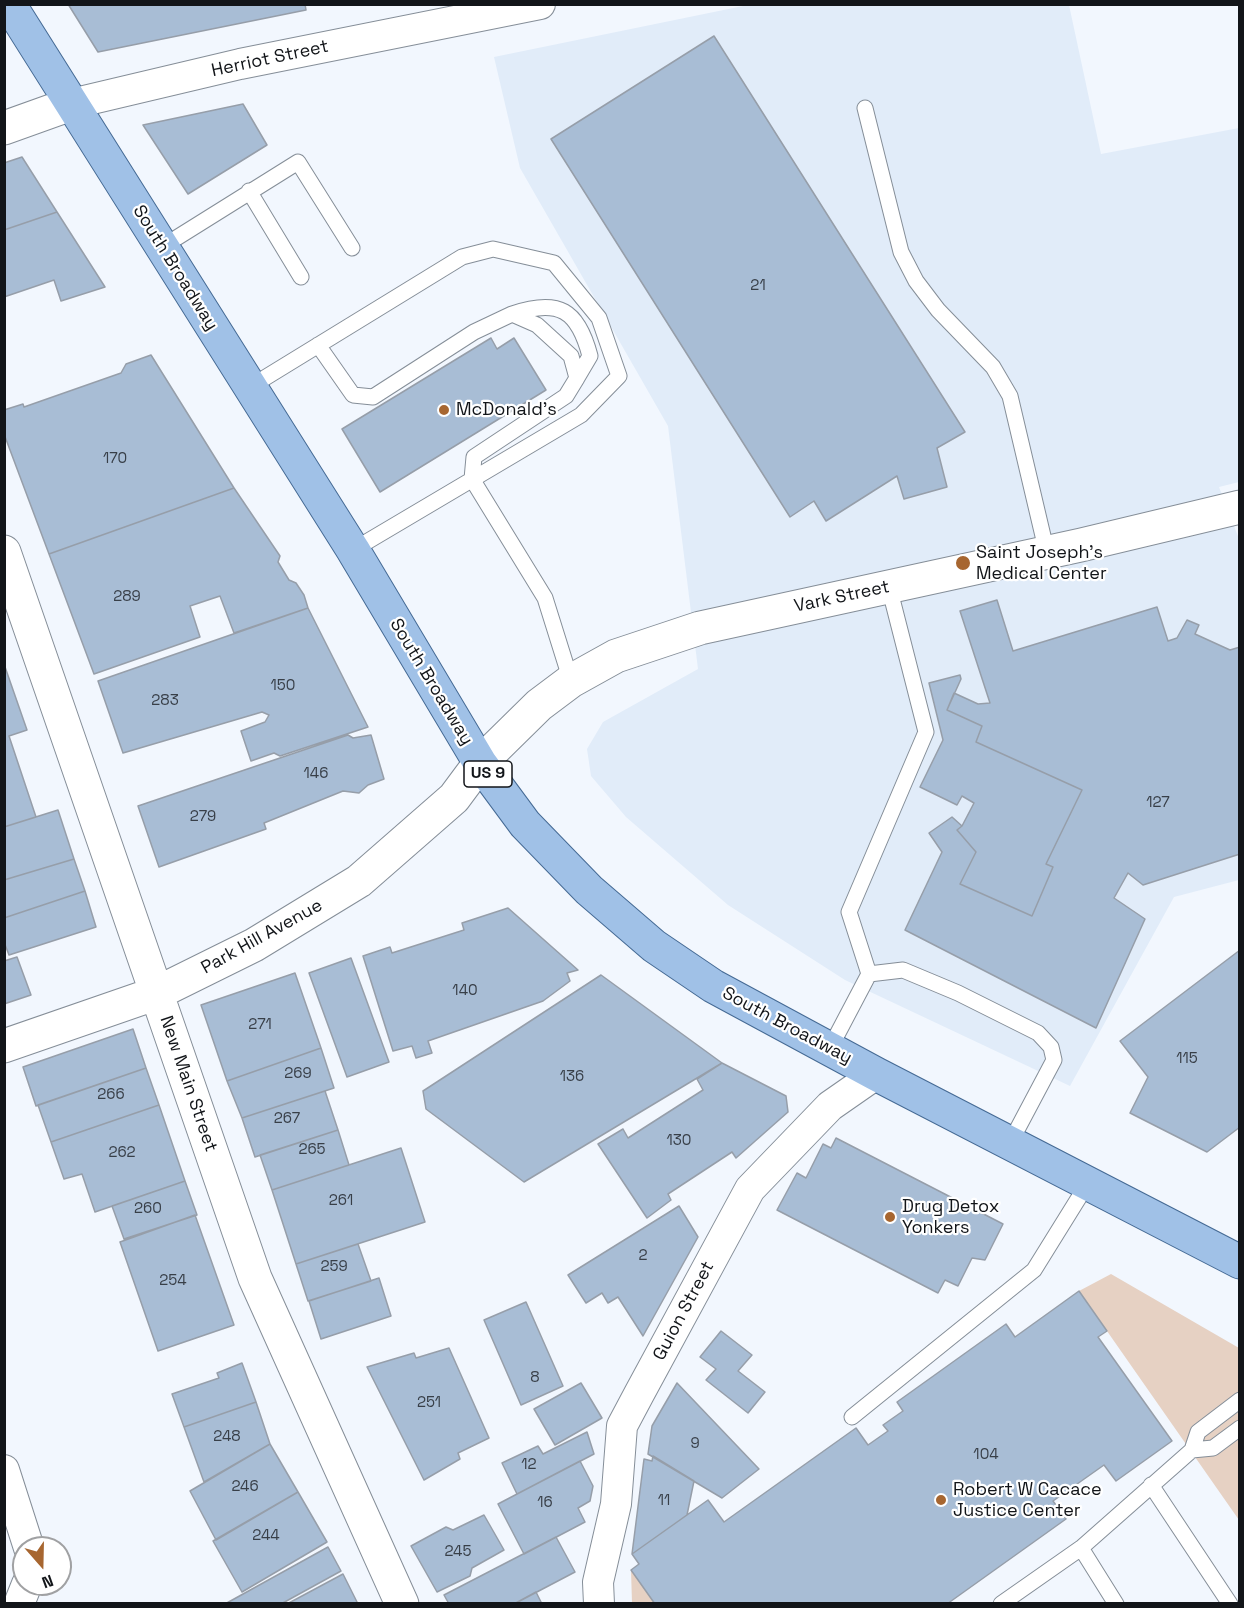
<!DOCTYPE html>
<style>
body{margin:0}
#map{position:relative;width:1244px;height:1608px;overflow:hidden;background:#f2f7fe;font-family:"Space Grotesk",sans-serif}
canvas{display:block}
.frame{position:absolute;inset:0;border:6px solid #121519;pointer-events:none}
.north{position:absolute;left:12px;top:1536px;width:60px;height:60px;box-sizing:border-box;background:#fff;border:2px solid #a0a1a3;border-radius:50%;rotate:160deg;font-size:16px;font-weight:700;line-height:24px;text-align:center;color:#121519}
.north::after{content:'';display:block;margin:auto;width:21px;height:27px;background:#a76630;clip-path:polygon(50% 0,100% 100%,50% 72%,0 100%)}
</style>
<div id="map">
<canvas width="1244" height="1608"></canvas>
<div class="frame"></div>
<div class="north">N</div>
</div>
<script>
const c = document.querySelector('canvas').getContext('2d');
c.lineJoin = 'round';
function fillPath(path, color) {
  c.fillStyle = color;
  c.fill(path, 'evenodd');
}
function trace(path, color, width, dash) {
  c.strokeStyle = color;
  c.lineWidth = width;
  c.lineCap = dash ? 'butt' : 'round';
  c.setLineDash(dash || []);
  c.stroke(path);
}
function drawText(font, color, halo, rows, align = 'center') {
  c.font = font + ' "Space Grotesk",sans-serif';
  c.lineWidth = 4.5;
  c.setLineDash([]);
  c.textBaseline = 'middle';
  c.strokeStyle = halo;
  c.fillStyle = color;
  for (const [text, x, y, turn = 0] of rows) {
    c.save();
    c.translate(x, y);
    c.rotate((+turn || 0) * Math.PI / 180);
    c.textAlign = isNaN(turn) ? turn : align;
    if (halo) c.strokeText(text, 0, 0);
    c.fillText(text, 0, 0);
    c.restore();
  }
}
const built = new Path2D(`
 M748 5H1069L1101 154 1239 128V482L1219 487 1239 539V880L1174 897 1070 1086 845 980 728 905 626 817 591 776 587 749 603 722 698 669 668 426 520 168 494 57Z`);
const green = new Path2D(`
 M1111 1274 1239 1348V1520L1079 1291Z
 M631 1570 655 1603H632Z`);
const building = new Path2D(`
 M68 4H305L306 10 98 52Z
 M714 36 965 432 937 448 947 487 904 499 897 476 826 521 814 501 790 517 551 139Z
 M243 104 267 145 188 194 143 125Z
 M22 157 57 212 4 230V163Z
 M57 212 105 287 61 301 54 280 4 297V230Z
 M491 338 497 349 514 338 546 390 380 492 342 429Z
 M151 355 234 488 49 554 4 434V410L23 404 24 407 121 373 126 364Z
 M234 488 280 556 278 562 289 580 296 583 304 595 308 608 234 633 220 596 190 606 200 637 94 674 49 554Z
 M997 600 1013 651 1157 607 1168 641 1177 638 1187 620 1199 625 1195 634 1230 650 1240 647V854L1143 885 1128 873 1114 898 1145 919 1096 1028 905 930 942 852 929 833 952 817 962 826 957 830 976 852 960 884 1032 916 1053 867 1046 864 1082 790 976 742 982 726 947 710 954 693 978 704 990 703 960 611Z
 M308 608 368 727 280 756 274 753 251 761 241 731 265 722 269 715 262 712 123 753 98 681Z
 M4 664 27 730 9 736 36 817 4 827Z
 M960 675 961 679 947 710 982 726 976 742 1082 790 1046 864 1053 867 1032 916 960 884 976 852 957 830 962 826 974 803 962 796 957 805 920 787 943 740 929 683Z
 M348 735 353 738 371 735 384 779 368 785 359 793 343 791 264 823 266 829 159 867 138 806Z
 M58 810 74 859 4 880V827Z
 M74 859 85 891 4 918V880Z
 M85 891 96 927 9 955 4 942V918Z
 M508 908 578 970 567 973 570 981 543 1001 428 1041 432 1053 416 1058 412 1046 393 1051 363 956 390 947 392 953 464 930 462 923Z
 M1240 950V1127L1207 1152 1130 1113 1148 1077 1120 1041Z
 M17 957 31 995 4 1004V961Z
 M351 958 389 1062 347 1077 309 973Z
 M295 973 321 1048 227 1081 201 1005Z
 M601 975 722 1063 524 1182 426 1109 423 1091Z
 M133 1029 146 1068 36 1106 23 1067Z
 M321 1048 334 1088 242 1118 227 1081Z
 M722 1063 786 1096 788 1112 736 1158 732 1152 668 1194 671 1200 647 1218 598 1144 623 1129 628 1138 703 1090 697 1079Z
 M146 1068 159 1105 51 1142 38 1105Z
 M325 1091 338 1130 255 1157 242 1118Z
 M159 1105 185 1181 95 1212 82 1174 64 1179 51 1142Z
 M338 1130 349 1165 272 1190 260 1155Z
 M836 1138 1003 1224 985 1260 972 1258 958 1286 945 1280 938 1293 777 1210 797 1173 806 1178 823 1144 831 1148Z
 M401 1148 425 1222 296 1264 272 1190Z
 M185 1181 197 1215 124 1239 112 1206Z
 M679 1206 698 1237 643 1336 618 1297 608 1303 602 1293 586 1303 568 1275Z
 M195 1215 234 1325 158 1351 120 1242Z
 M358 1244 371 1281 308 1301 296 1264Z
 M379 1278 391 1316 321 1339 309 1301Z
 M1079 1291 1107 1331 1098 1337 1172 1441 1116 1481 1104 1465 1053 1501 1066 1519 947 1604H655L631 1570 639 1564 632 1554 708 1500 724 1522 856 1428 868 1445 888 1431 883 1425 903 1411 897 1402 1006 1324 1015 1337Z
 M526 1302 563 1386 521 1405 484 1320Z
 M721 1331 752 1355 738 1371 765 1392 748 1413 706 1380 716 1369 700 1357Z
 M449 1348 489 1438 458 1453 460 1459 424 1480 367 1367 414 1353 416 1358Z
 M242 1363 256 1402 184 1427 172 1394 219 1378 217 1373Z
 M581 1383 602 1418 555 1445 534 1409Z
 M677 1383 759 1469 722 1498 648 1454 652 1426Z
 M256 1402 270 1444 204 1482 184 1427Z
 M587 1432 594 1454 517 1494 502 1463 538 1446 543 1454Z
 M270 1444 298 1492 216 1540 190 1491Z
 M653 1456 694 1481 687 1515 632 1554 644 1459 652 1461Z
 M580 1461 593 1486 590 1501 578 1508 585 1522 524 1554 498 1504Z
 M298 1492 327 1542 242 1592 213 1541Z
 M484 1515 504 1550 472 1568 470 1576 437 1592 411 1546 446 1527 453 1530Z
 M556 1537 575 1572 514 1604H449L444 1595Z
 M328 1547 341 1571 281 1604H225Z
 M343 1574 358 1604H287Z
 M536 1592 542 1604H514Z`);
const lane = new Path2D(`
 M865 108 901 252 916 281 938 310 993 367 1010 396 1047 553
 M249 191 301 277
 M162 247 298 162 352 248
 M512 314C559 298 578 310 590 356L577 378
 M318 345 353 395 373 397 474 332 512 314 537 325 571 356 577 378 566 396 474 457 472 479 545 598 571 681
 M250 387 462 257 493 249 554 263 599 318 619 376 581 415 353 550
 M869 974 903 970 958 993 1038 1033 1051 1047 1054 1060 1010 1143
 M829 1050 869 974 849 912 926 732 889 587
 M852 1417 1034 1270 1088 1183
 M1192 1450 1213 1448 1240 1428
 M1151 1485 1230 1604
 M1081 1548 1116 1604
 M1001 1604 1081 1548 1192 1450 1198 1432 1240 1400`);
const street = new Path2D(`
 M71 104 240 64 540 4
 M4 1470 29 1548
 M19 1604 27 1584
 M599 1604 598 1582 616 1504 622 1426 639 1394 750 1189 830 1106 876 1074`);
const secondary = new Path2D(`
 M4 128 71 104
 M4 552 255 1278 402 1604
 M4 1046 157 993 254 945 359 881 454 798 480 763 539 705 571 681 616 656 700 628 1081 545 1240 507`);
const primary = new Path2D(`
 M9 4 353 550 480 763 525 824 589 890 654 946 713 986 876 1074 1240 1262`);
const markers = [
 [444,410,6,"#a76630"],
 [963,563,8,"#a76630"],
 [890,1217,6,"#a76630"],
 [941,1500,6,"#a76630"]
];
const numberNames = [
 ["21",758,286],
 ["170",115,459],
 ["289",127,597],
 ["150",283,686],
 ["283",165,701],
 ["146",316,774],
 ["127",1158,803],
 ["279",203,817],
 ["140",465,991],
 ["271",260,1025],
 ["115",1187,1059],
 ["269",298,1074],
 ["136",572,1077],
 ["266",111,1095],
 ["267",287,1119],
 ["130",679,1141],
 ["265",312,1150],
 ["262",122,1153],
 ["261",341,1201],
 ["260",148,1209],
 ["2",643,1256],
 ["259",334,1267],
 ["254",173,1281],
 ["8",535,1378],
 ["251",429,1403],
 ["248",227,1437],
 ["9",695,1444],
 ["104",986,1455],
 ["12",529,1465],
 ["246",245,1487],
 ["11",664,1501],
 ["16",545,1503],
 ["244",266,1536],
 ["245",458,1552]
];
const shields = [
 [488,774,48]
];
const shieldNames = [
 ["US 9",488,774]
];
const streetNames = [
 ["Herriot Street",270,59,-12],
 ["South Broadway",175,268,58],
 ["Vark Street",842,597,-12],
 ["South Broadway",431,682,59],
 ["Park Hill Avenue",262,937,-29],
 ["South Broadway",787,1026,28],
 ["New Main Street",188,1084,71],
 ["Guion Street",684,1311,-62]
];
const poiNames = [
 ["McDonald's",456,410],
 ["Saint Joseph's",976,553],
 ["Medical Center",976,574],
 ["Drug Detox",902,1207],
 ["Yonkers",902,1228],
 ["Robert W Cacace",953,1490],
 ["Justice Center",953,1511]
];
fillPath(built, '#e1ecf9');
fillPath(green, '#e6d1c3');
fillPath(building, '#a8bdd5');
trace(building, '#969ea9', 1.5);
trace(lane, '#858e98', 17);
trace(street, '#858e98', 32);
trace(secondary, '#858e98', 35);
trace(primary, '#456a94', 35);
trace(lane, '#fff', 15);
trace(street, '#fff', 30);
trace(secondary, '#fff', 33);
trace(primary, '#a0c1e7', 33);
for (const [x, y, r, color] of markers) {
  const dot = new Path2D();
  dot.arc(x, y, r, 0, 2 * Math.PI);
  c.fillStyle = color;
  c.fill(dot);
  trace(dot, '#fff', 2);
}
drawText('15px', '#383f48', null, numberNames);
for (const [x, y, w] of shields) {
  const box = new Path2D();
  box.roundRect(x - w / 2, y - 13, w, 26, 4.5);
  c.fillStyle = '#fff';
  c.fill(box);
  trace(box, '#121519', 1.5);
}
drawText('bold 16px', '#121519', null, shieldNames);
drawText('18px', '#121519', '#fff', streetNames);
drawText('18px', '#121519', '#fff', poiNames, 'left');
</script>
